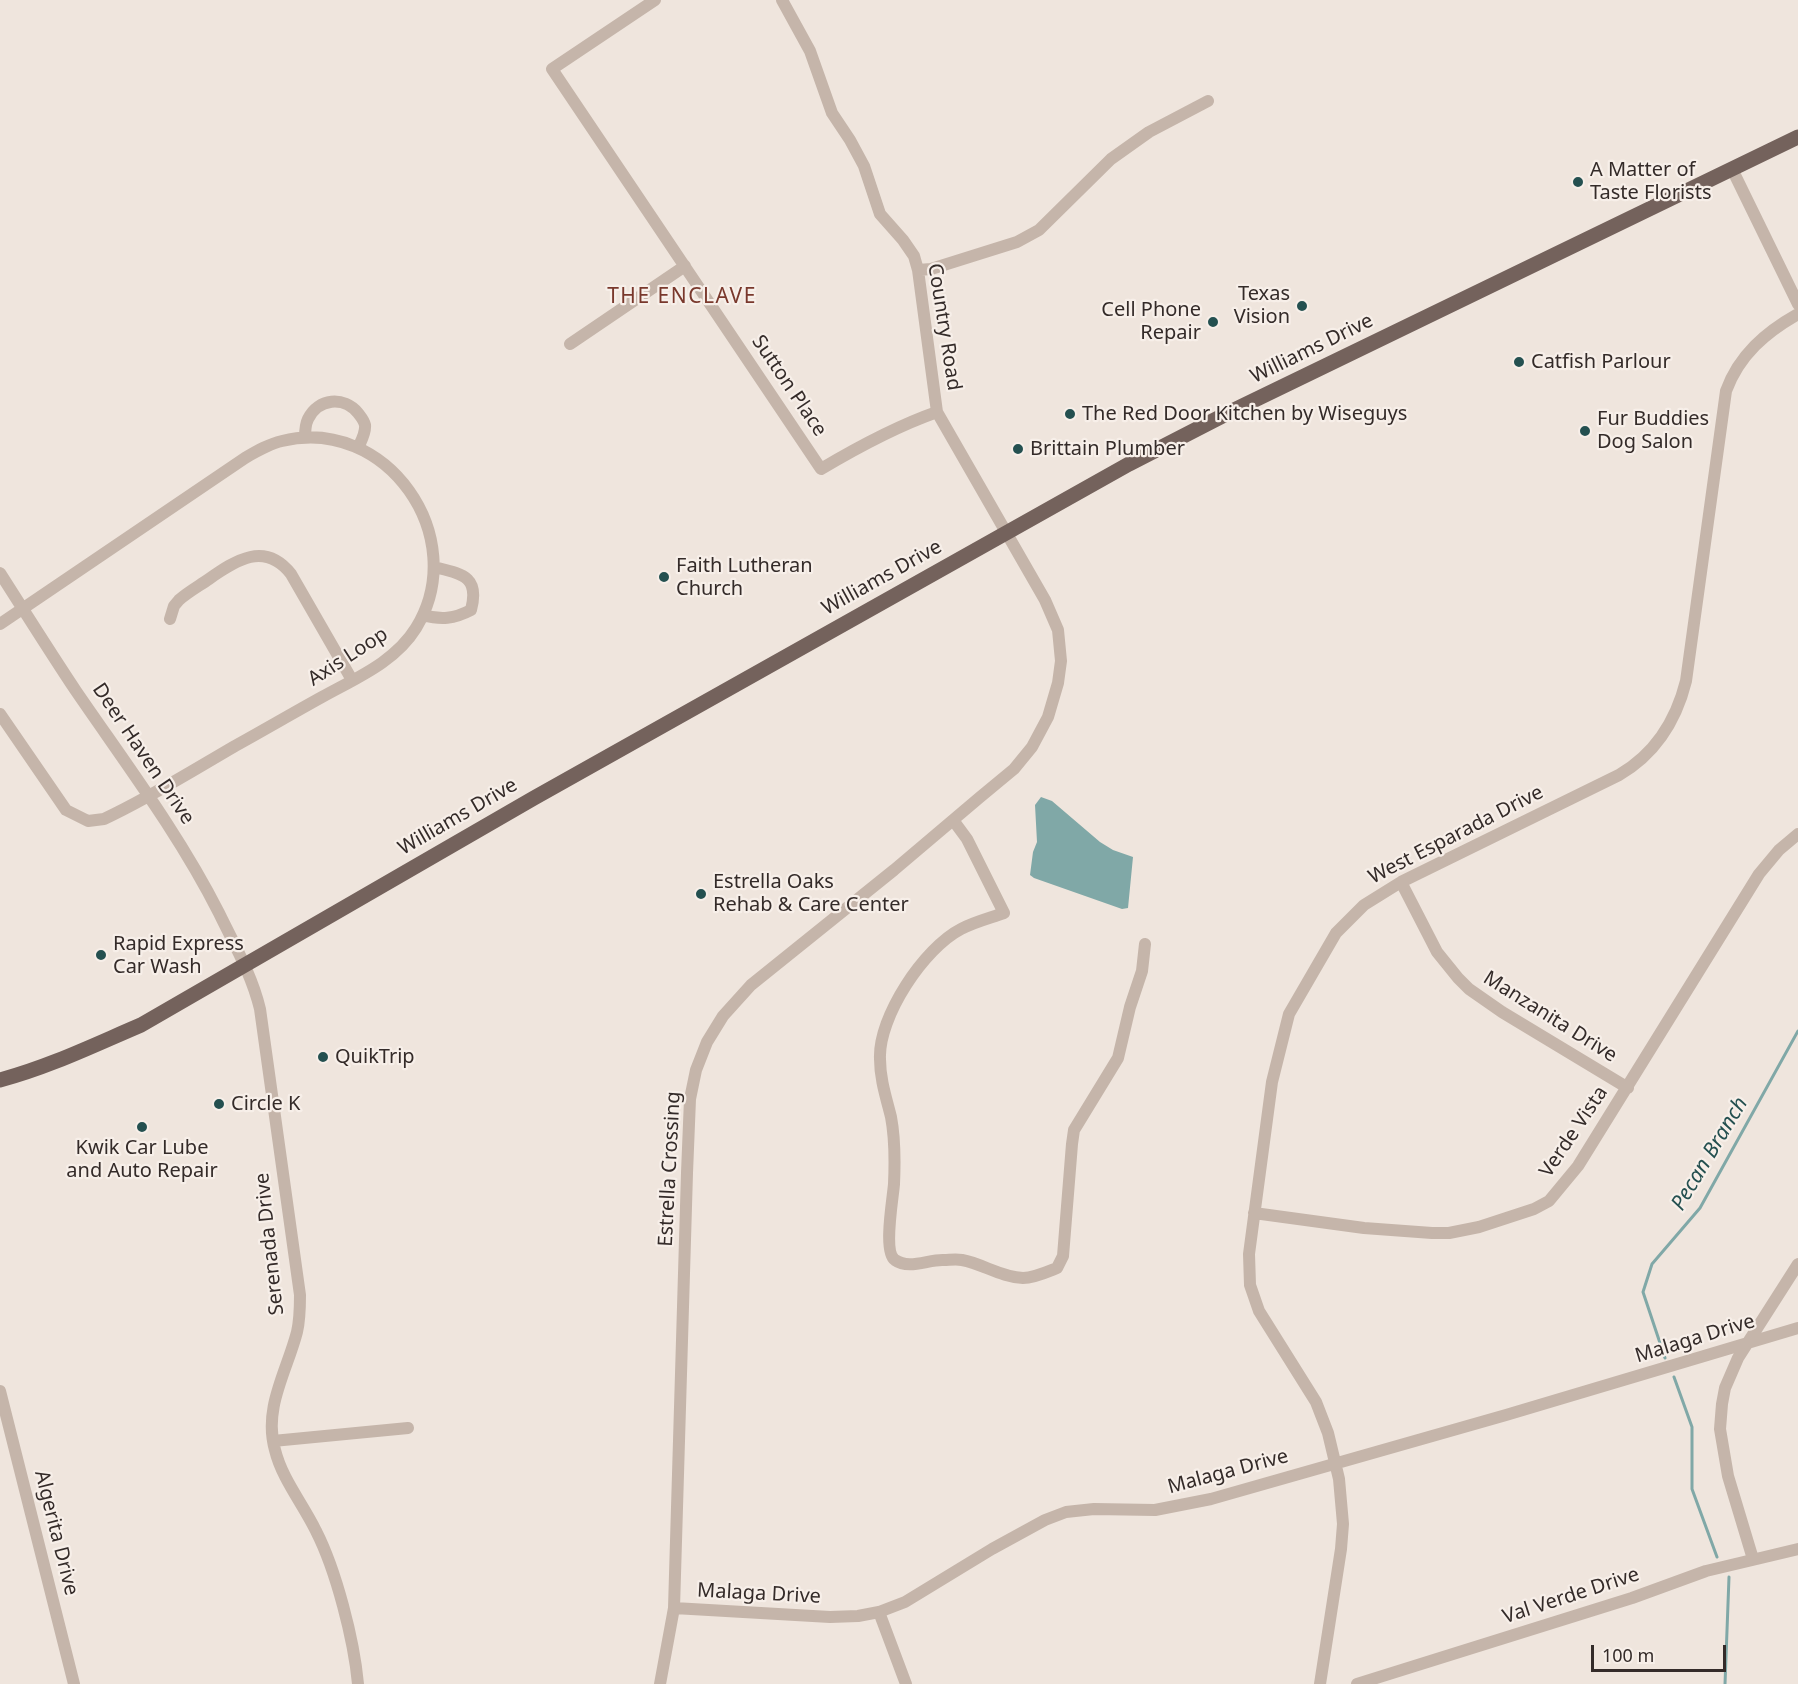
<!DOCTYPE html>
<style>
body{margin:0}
#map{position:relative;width:1798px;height:1684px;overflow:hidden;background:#efe5dd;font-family:"Noto Sans",sans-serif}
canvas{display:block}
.scale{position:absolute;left:1591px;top:1645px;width:135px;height:27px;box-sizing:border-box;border:3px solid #342b29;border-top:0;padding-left:8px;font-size:18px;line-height:21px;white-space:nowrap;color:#342b29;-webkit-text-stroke:4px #f7efe9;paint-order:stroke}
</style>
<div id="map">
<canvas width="1798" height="1684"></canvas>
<div class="scale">100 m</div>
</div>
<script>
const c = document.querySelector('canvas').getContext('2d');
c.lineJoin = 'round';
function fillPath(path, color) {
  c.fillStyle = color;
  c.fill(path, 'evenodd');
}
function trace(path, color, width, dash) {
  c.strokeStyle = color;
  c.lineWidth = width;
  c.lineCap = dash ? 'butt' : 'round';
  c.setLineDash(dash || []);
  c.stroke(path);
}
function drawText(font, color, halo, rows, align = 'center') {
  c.font = font + ' "Noto Sans",sans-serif';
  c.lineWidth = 4.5;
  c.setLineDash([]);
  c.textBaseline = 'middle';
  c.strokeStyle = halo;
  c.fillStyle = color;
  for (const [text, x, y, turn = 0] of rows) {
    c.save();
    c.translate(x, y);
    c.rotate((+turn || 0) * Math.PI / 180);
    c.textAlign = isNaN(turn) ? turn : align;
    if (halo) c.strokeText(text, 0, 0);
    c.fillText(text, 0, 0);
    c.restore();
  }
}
const water = new Path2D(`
 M1041 797 1052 801 1100 842 1113 850 1133 857 1128 908 1122 909 1034 878 1030 875 1033 852 1037 842 1035 805Z`);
const stream = new Path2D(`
 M1665 1358 1643 1292 1652 1264 1700 1208 1798 1031
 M1674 1377 1692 1427V1489L1717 1557
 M1725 1684 1729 1577`);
const minor = new Path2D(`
 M655 0 552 69 821 469C858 447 897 426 937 412
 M1732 169 1798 304
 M918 270 931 269 1017 242 1039 230 1111 159 1149 132 1208 101
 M570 344 685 266
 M305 438C305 432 305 425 308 419 318 398 344 396 358 413 361 417 364 420 365 425 366 433 361 441 358 448
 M0 573C25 612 50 652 76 691 126 764 179 834 219 913 234 944 252 975 260 1009L300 1295C300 1308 300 1319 297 1332 287 1371 263 1408 275 1450 282 1479 303 1504 316 1531 336 1570 354 1640 358 1684
 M423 615C441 620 454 619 471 610 480 576 462 574 434 567
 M170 619 174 606 179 600C188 592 199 586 209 579 236 560 265 541 291 574L352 680
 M0 624 245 458C257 451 269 444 282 441 386 415 472 537 416 628 395 662 356 678 322 697 293 713 264 730 235 746 192 771 149 798 104 819L88 821 66 810 0 714
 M953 820 967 839 1004 913C990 918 974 922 961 929 924 948 878 1017 880 1059 880 1079 886 1097 891 1117 895 1138 895 1162 894 1184 893 1198 883 1252 895 1260 909 1270 929 1259 944 1260 949 1260 956 1259 962 1260 983 1264 1001 1277 1023 1278 1034 1278 1047 1272 1057 1268L1063 1256 1072 1144 1074 1130 1118 1058 1130 1007 1142 971 1145 944
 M1401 882 1437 952 1458 978 1469 989 1502 1012 1628 1088
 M1254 1213 1364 1228 1432 1233H1449L1479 1227 1534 1209 1549 1201 1578 1166 1759 874 1779 850 1798 834
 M0 1391 74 1684
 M273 1441 408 1428
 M1753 1559 1728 1476 1720 1429 1722 1404 1725 1388 1738 1358 1798 1264
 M674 1608 830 1617 858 1616 879 1612 905 1602 992 1549 1045 1520 1066 1512 1094 1509 1155 1510 1211 1499 1506 1415 1798 1328
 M879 1612 906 1684
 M660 1684 674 1608 687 1173 690 1099 696 1070 707 1042 723 1016 751 985 894 870 979 798 1014 769 1032 747 1048 717 1058 683 1061 661 1058 630 1045 600 937 412 918 270 914 256 903 240 880 214 864 166 850 140 832 113 810 51 782 0
 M1320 1684 1341 1549 1343 1524 1339 1479 1328 1433 1316 1402 1259 1311 1250 1285 1249 1254 1272 1082 1289 1014 1336 933 1364 905 1401 882 1619 775C1655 754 1676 721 1686 681L1726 391C1739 355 1766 332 1798 314
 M1357 1684 1632 1598 1706 1571 1798 1549`);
const major = new Path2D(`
 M0 1080C49 1067 94 1045 141 1025L534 798 1129 464 1232 411 1798 137`);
const markers = [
 [1578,182,6,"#245050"],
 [1302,306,6,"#245050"],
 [1213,322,6,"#245050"],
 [1519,362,6,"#245050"],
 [1070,414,6,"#245050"],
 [1585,431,6,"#245050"],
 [1018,449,6,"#245050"],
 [664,577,6,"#245050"],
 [701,894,6,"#245050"],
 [101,955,6,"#245050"],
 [323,1057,6,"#245050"],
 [219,1104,6,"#245050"],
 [142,1127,6,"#245050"]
];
const poiNames = [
 ["A Matter of",1590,170],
 ["Taste Florists",1590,193],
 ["Texas",1290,294,"right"],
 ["Vision",1290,317,"right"],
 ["Cell Phone",1201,310,"right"],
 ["Repair",1201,333,"right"],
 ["Catfish Parlour",1531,362],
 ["The Red Door Kitchen by Wiseguys",1082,414],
 ["Fur Buddies",1597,419],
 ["Dog Salon",1597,442],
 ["Brittain Plumber",1030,449],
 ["Faith Lutheran",676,566],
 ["Church",676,589],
 ["Estrella Oaks",713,882],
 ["Rehab & Care Center",713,905],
 ["Rapid Express",113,944],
 ["Car Wash",113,967],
 ["QuikTrip",335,1057],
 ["Circle K",231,1104],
 ["Kwik Car Lube",142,1148,"center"],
 ["and Auto Repair",142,1171,"center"]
];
const streetNames = [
 ["Country Road",944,327,81],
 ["Williams Drive",1312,349,-26],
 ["Sutton Place",789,386,56],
 ["Williams Drive",882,578,-29],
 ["Axis Loop",348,657,-33],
 ["Deer Haven Drive",143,754,56],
 ["Williams Drive",458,817,-30],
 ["West Esparada Drive",1456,835,-27],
 ["Manzanita Drive",1550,1017,32],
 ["Verde Vista",1574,1132,-56],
 ["Estrella Crossing",670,1169,-87],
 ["Serenada Drive",270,1244,-96],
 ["Malaga Drive",1695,1339,-17],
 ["Malaga Drive",1228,1472,-15],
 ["Algerita Drive",56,1533,76],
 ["Malaga Drive",759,1594,3],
 ["Val Verde Drive",1571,1596,-18]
];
const neighbourhoodNames = [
 ["THE ENCLAVE",682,297]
];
const waterNames = [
 ["Pecan Branch",1710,1154,-59]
];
fillPath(water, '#80a8a7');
trace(stream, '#80a8a7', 3);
trace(minor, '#c5b5aa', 12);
trace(major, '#74625c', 15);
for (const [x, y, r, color] of markers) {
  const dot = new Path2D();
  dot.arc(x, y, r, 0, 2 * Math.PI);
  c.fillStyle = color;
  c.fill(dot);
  trace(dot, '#f7efe9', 2);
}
drawText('20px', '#342b29', '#f7efe9', poiNames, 'left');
drawText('20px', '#342b29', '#f7efe9', streetNames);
c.letterSpacing = '1.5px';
drawText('21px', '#79382c', '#f7efe9', neighbourhoodNames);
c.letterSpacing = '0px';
drawText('italic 21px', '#245050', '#f7efe9', waterNames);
</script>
